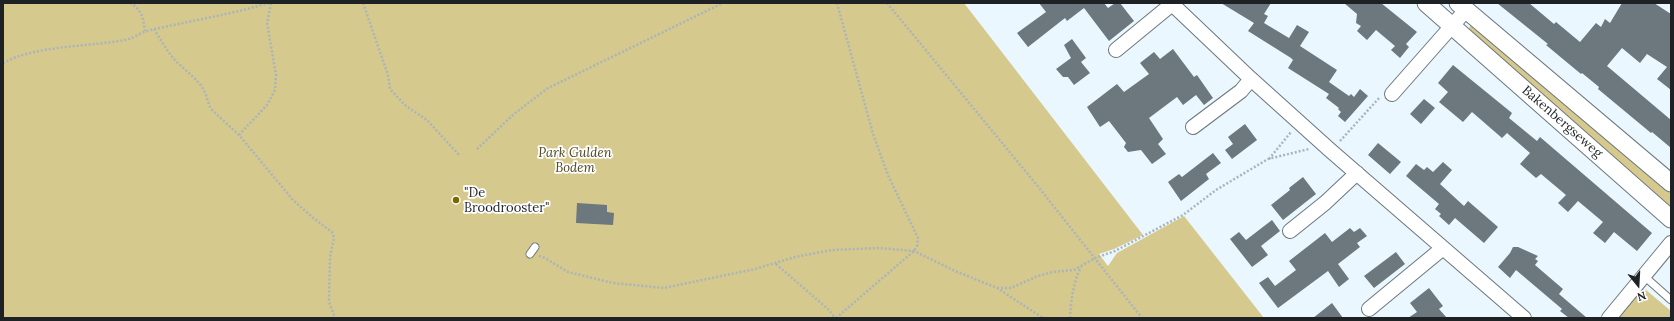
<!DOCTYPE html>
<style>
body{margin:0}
#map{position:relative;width:1674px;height:321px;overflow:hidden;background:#eaf7fe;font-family:Lora,serif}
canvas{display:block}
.frame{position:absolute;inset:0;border:4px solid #1e2225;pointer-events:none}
.north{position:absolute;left:1618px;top:265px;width:40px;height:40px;-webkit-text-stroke:3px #fff;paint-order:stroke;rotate:162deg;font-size:11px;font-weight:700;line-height:16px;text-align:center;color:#1e2225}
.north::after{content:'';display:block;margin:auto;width:14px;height:18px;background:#1e2225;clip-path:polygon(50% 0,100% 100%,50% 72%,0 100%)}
</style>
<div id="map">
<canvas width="1674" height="321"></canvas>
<div class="frame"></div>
<div class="north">N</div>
</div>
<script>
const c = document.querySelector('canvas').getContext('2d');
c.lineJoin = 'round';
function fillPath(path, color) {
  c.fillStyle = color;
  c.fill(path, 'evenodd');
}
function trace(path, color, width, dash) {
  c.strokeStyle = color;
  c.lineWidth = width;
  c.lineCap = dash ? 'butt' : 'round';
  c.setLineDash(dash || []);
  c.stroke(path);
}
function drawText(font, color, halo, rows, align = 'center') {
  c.font = font + ' Lora,serif';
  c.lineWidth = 3.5;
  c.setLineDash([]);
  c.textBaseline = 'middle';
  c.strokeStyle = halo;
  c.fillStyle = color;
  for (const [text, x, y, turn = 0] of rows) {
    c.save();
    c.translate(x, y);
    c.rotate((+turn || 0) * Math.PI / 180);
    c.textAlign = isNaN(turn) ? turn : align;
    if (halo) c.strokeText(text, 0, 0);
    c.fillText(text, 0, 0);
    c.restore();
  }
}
const green = new Path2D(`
 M3 3H964L1143 235 1114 249 1099 254 1108 266 1117 253 1184 216 1264 318H3Z
 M1470 26H1474L1671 189V208L1468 32Z
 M1641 289 1646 290 1671 311V318H1617Z`);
const building = new Path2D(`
 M1039 3H1104L1108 8 1115 3H1120L1134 21 1109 41 1084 8 1067 21 1065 18 1028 47 1017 33 1046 12Z
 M1221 3H1271L1264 14 1268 16 1264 23 1289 38 1297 25 1309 32 1300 46 1337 70 1329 82 1349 96 1351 94 1354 97 1360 89 1368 96 1345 122 1338 116 1341 112 1338 109 1339 108 1326 98 1329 94 1288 68 1293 60 1291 58 1248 31 1254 23Z
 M1344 3H1381L1417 32 1406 44 1409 47 1400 58 1391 50 1395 46 1376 30 1367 40 1357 31 1361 26 1356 23 1357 14Z
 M1497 3H1529L1554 24 1556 22 1580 42 1596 23 1601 27 1605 19 1610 23 1622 3H1654L1671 14V90L1657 79 1667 67 1647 54 1640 63 1622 48 1607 66 1671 120V148L1652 132 1651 133 1598 89 1599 87 1582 73 1581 74 1546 45 1548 44Z
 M1072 39 1086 58 1081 62 1090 73 1074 85 1068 77H1063L1056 69 1071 58 1064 45Z
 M1173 49 1194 77 1197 75 1213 98 1204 105 1196 95 1183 105 1177 97 1149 118 1163 139 1158 144 1166 154 1152 164 1141 150 1128 152 1124 147 1126 143 1109 121 1100 127 1087 107 1117 84 1124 92 1149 74 1140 63 1154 52 1160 59Z
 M1453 65 1512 113 1509 118 1537 141 1540 137 1652 233 1637 251 1614 232 1605 243 1593 233 1603 222 1578 201 1568 212 1558 203 1566 195 1541 174 1536 178 1520 164 1530 153 1507 133 1502 138 1472 112 1463 122 1439 102 1448 92 1438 83Z
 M1424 99 1435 108 1421 124 1410 114Z
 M1245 124 1257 140 1232 159 1225 150 1233 144 1228 137Z
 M1378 143 1401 162 1390 174 1368 155Z
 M1213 153 1221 163 1206 174 1209 179 1181 201 1168 182 1179 174 1182 177Z
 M1443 162 1452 170 1440 184 1464 206 1468 201 1498 227 1484 243 1455 218 1449 225 1439 216 1441 214 1435 209 1439 204 1406 176 1416 164 1424 170 1427 167 1433 172Z
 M1303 177 1316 194 1283 220 1271 205 1290 190 1289 188Z
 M577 203 607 205V212L614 213 613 225 576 223Z
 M1272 220 1280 231 1261 246 1268 255 1252 267 1230 239 1239 232 1246 240Z
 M1350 228 1354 232 1360 228 1367 236 1357 243 1360 247 1338 264 1349 279 1339 287 1328 271 1278 308 1259 283 1268 277 1275 286 1296 270 1289 261 1325 233 1332 242Z
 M1513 247H1518L1538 256 1535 259 1538 261 1535 265 1563 289 1559 294 1587 318H1569L1560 311 1562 309 1516 270 1510 278 1498 267 1510 253Z
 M1396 252 1405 264 1374 288 1364 276Z
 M1429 288 1443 306 1439 309 1447 318H1408L1417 312 1410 303Z
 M1332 303 1343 318H1313Z`);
const path = new Path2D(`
 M130 3C143 10 143 19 145 31
 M363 3 388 75 390 89 406 106 427 120 460 156
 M887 3 1040 189 1142 318
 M154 29C160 39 166 49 173 58 182 68 194 76 202 87 207 94 207 103 212 110L239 135 293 200 312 217 332 232 334 238 330 257 329 302 335 318
 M3 63C36 45 88 47 125 40 133 39 139 33 147 31 188 21 229 15 269 3
 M239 135 267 105 275 90 276 75 267 23 271 3
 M1340 141 1380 97
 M477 149 514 114 548 88 723 3
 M1269 159 1291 132
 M539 256 545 258 568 272 613 283 664 288 755 269 795 257 832 250 879 248 914 251 953 270 997 288 1043 318
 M776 264 829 310 835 318
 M997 288H1011L1038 276 1052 272 1074 270 1095 258 1115 251 1183 215 1216 190 1268 159 1309 149
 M836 318 914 251 917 246 918 238 888 175 873 134 837 3
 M1070 318C1071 301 1073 283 1081 267`);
const service = new Path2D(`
 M530 254 535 247
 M1644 276 1671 300`);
const minor = new Path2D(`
 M1171 3 1251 79 1331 151 1524 318
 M1116 50 1172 4
 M1392 94 1466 10
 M1193 127 1241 91 1251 79
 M1290 231 1325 203 1357 173
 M1369 309 1443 248
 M1609 318 1671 243`);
const tertiary = new Path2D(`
 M1426 3 1671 219
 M1458 3 1671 183`);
const markers = [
 [456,200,4,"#796900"]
];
const streetNames = [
 ["Bakenbergseweg",1562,122,41]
];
const parkNames = [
 ["Park Gulden",575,153],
 ["Bodem",575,168]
];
const poiNames = [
 ["\"De",464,193],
 ["Broodrooster\"",464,208]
];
fillPath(green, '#d5c98d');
fillPath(building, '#6c777e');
trace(service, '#6c777d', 9);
trace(minor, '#6c777d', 16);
trace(tertiary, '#6c777d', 19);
trace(path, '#aab4ba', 2.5, [2, 2]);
trace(service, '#fff', 7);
trace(minor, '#fff', 14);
trace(tertiary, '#fff', 17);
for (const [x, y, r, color] of markers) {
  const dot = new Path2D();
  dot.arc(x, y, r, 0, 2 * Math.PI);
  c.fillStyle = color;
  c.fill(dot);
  trace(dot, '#fff', 1.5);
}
drawText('13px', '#1e2225', '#fff', streetNames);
drawText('italic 13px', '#4e4721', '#fff', parkNames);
drawText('13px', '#1e2225', '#fff', poiNames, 'left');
</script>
